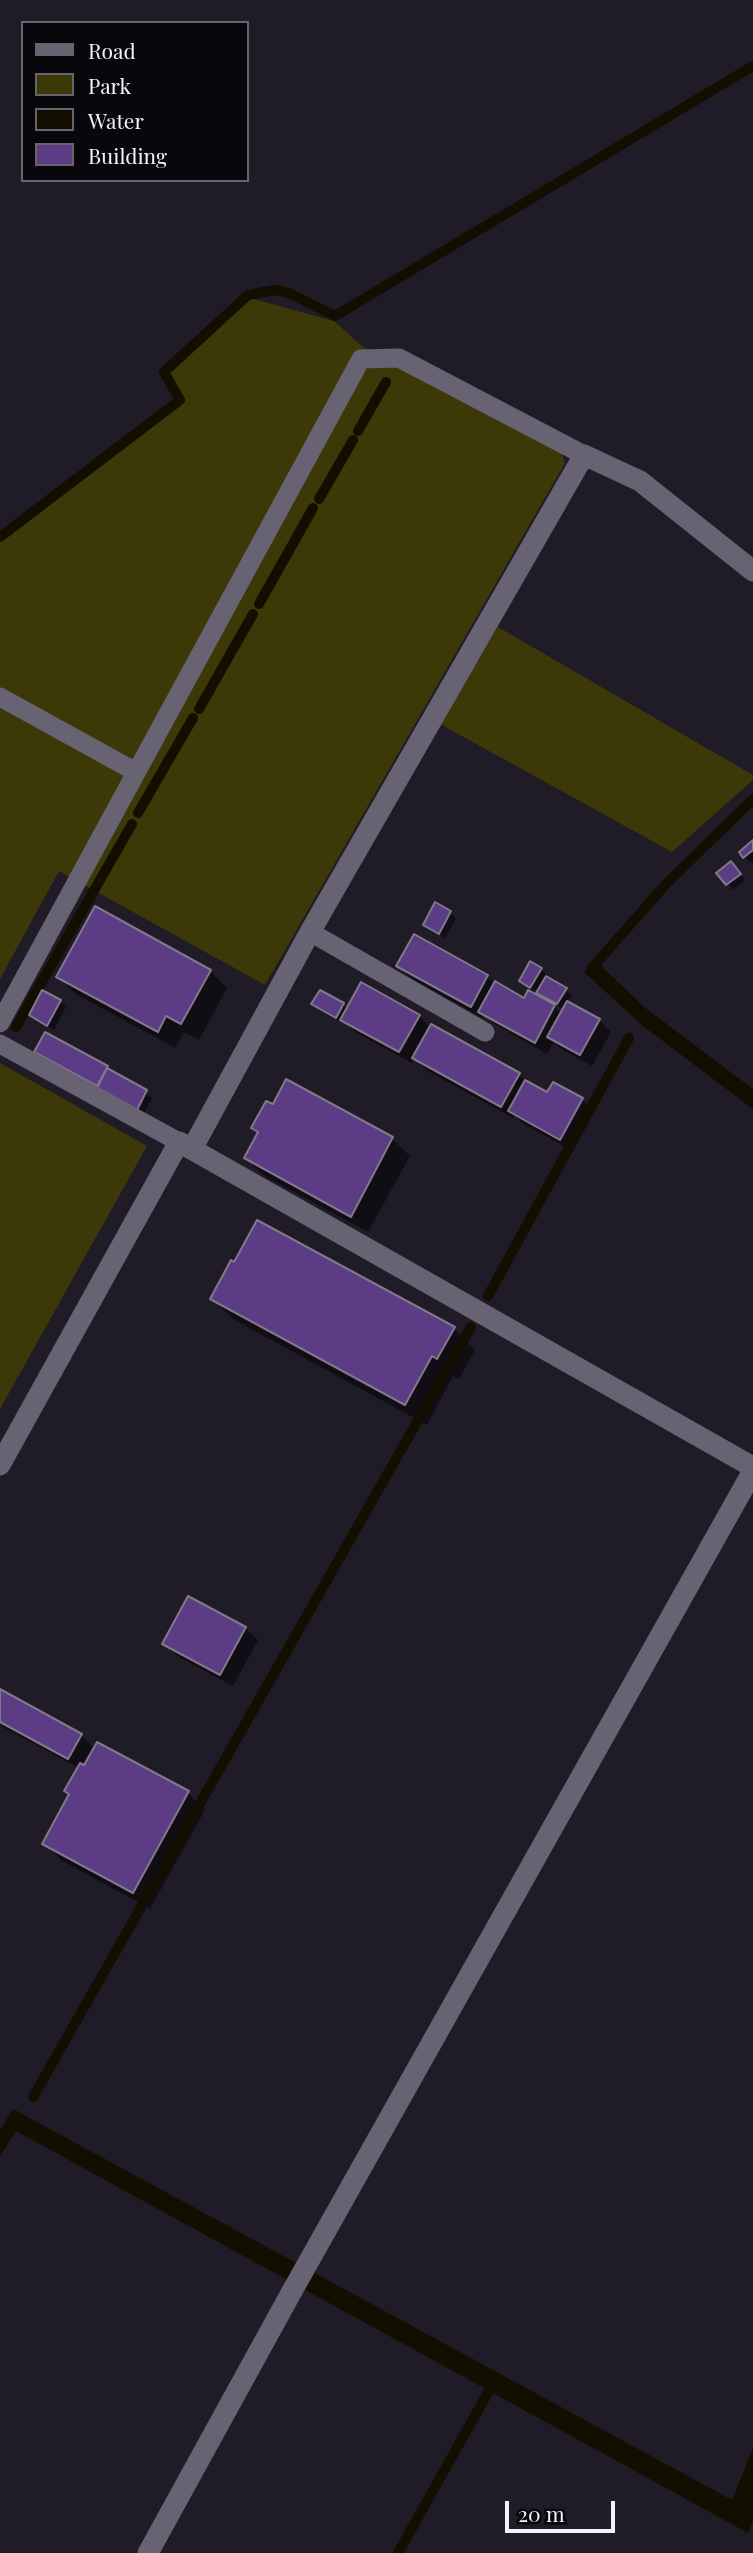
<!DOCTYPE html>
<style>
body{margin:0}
#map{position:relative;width:753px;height:2553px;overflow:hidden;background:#1f1b27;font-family:"Playfair Display",serif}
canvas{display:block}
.legend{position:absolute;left:21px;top:21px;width:228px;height:161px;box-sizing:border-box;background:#08070c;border:2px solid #66656b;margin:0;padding:9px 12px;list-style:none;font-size:21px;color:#f4f1fa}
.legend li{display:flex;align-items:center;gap:14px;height:35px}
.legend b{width:35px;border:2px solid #66656b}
.scale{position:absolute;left:505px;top:2501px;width:110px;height:32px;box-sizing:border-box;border:4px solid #f4f1fa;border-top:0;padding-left:9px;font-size:21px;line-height:24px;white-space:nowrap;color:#f4f1fa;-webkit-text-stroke:5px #08070c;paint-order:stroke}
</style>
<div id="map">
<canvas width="753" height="2553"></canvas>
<ul class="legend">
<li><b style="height:9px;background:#686372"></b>Road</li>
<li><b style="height:19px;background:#3c3808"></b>Park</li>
<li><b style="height:19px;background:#120f00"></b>Water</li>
<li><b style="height:19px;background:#5c3d85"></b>Building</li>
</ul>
<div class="scale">20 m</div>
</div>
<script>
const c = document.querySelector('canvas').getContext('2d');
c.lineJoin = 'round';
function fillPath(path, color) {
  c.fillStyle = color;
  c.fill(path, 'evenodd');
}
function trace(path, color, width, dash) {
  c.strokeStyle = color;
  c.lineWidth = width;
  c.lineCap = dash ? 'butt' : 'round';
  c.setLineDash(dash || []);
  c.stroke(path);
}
const green = new Path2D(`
 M250 298 334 321 363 347 562 454 565 463 265 985 59 871 0 979V542L183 401 167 373Z
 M498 627 753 775V780L672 852 440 724Z
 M0 1063 147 1146 0 1409Z`);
const water = new Path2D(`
 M595 960 644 1007 753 1089V1109L643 1026 584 972Z
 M13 2109 732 2500 753 2448V2521L748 2533 16 2131 0 2156V2130Z`);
const shadow = new Path2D(`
 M753 843V861L750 863 741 852Z
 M736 869 745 880 733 890 719 873Z
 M450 913 456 919 445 938 425 924Z
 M415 936 525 1000 547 1001 537 991 527 987 521 981 541 969 547 975 545 977 572 995 567 1003 599 1020 611 1032 592 1066 561 1049 554 1041 547 1054 493 1023 485 1016 483 1018 411 978 398 966ZM552 1003 564 1009 562 1014 552 1004Z
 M210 971 227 988 199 1040 184 1032 175 1048 76 994 59 977Z
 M60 1002 66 1007 54 1030 31 1015Z
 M313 1004 343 1005 348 1010 419 1016 431 1028 519 1075 527 1083 548 1094 553 1084 582 1100 594 1112 573 1151 522 1123 515 1115 513 1118 426 1070 415 1058 412 1063 355 1032 343 1020 342 1023Z
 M49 1064 107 1068 152 1098 143 1115Z
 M287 1081 392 1139 410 1156 368 1232 263 1175 246 1158 259 1133 253 1128 273 1106Z
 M212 1298 454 1329 475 1350 459 1379 453 1376 427 1425 233 1319Z
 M189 1598 245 1628 258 1640 233 1686 177 1656 164 1643Z
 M0 1693 81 1735 95 1749 188 1793 205 1810 150 1909 61 1860 44 1843 70 1795 79 1768 1 1726Z`);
const stream = new Path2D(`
 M358 431 386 382
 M319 499 353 440
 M0 537 180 400 164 372 248 295 275 290 289 293 335 316 753 66
 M259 604 313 508
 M199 709 253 614
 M138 813 193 718
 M596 972 592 968 666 884 753 799
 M16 1027 132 824
 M488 1296 629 1038
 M33 2097 471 1327
 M398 2553 495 2380`);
const building = new Path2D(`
 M753 840V850L743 858 739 852Z
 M731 861 741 874 726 885 716 873Z
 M435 902 451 911 439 934 423 925Z
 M95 906 211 970 181 1024 166 1016 158 1032 56 977Z
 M414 934 488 975 471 1007 396 966Z
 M530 961 542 968 530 988 519 981Z
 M546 976 567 988 557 1004 536 993Z
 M495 981 524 998 528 990 555 1005 535 1043 478 1012Z
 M361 982 420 1015 399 1052 340 1020Z
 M42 990 61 1000 47 1026 29 1015Z
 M320 990 344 1003 336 1018 311 1004Z
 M567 1001 600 1019 580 1055 547 1037Z
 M431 1024 520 1073 501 1107 412 1058Z
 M45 1032 108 1066 97 1086 34 1052Z
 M107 1068 147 1090 137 1110 97 1088Z
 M286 1079 393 1137 351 1217 244 1158 258 1132 251 1128 266 1101 273 1104Z
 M525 1080 547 1092 553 1082 583 1098 560 1140 508 1111Z
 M257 1220 455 1327 437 1359 432 1356 405 1405 210 1299 231 1260 234 1262Z
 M188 1596 246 1627 220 1675 162 1644Z
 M0 1689 82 1734 68 1759 0 1722Z
 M97 1742 189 1791 133 1893 42 1844 69 1794 64 1791 80 1763 84 1765Z`);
const lane = new Path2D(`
 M0 697 136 772
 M310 932 485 1032
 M0 1023 361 359 399 358 584 455
 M0 1044 179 1142`);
const street = new Path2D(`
 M192 1149 310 932 584 455 640 481 753 571
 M0 1465 179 1142 753 1467
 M148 2553 291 2293 753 1471`);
fillPath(green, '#3c3808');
fillPath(water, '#120f00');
fillPath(shadow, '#0007');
trace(stream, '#120f00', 10);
fillPath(building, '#5c3d85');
trace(building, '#7f7989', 2);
trace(lane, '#686372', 19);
trace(street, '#686372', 21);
</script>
